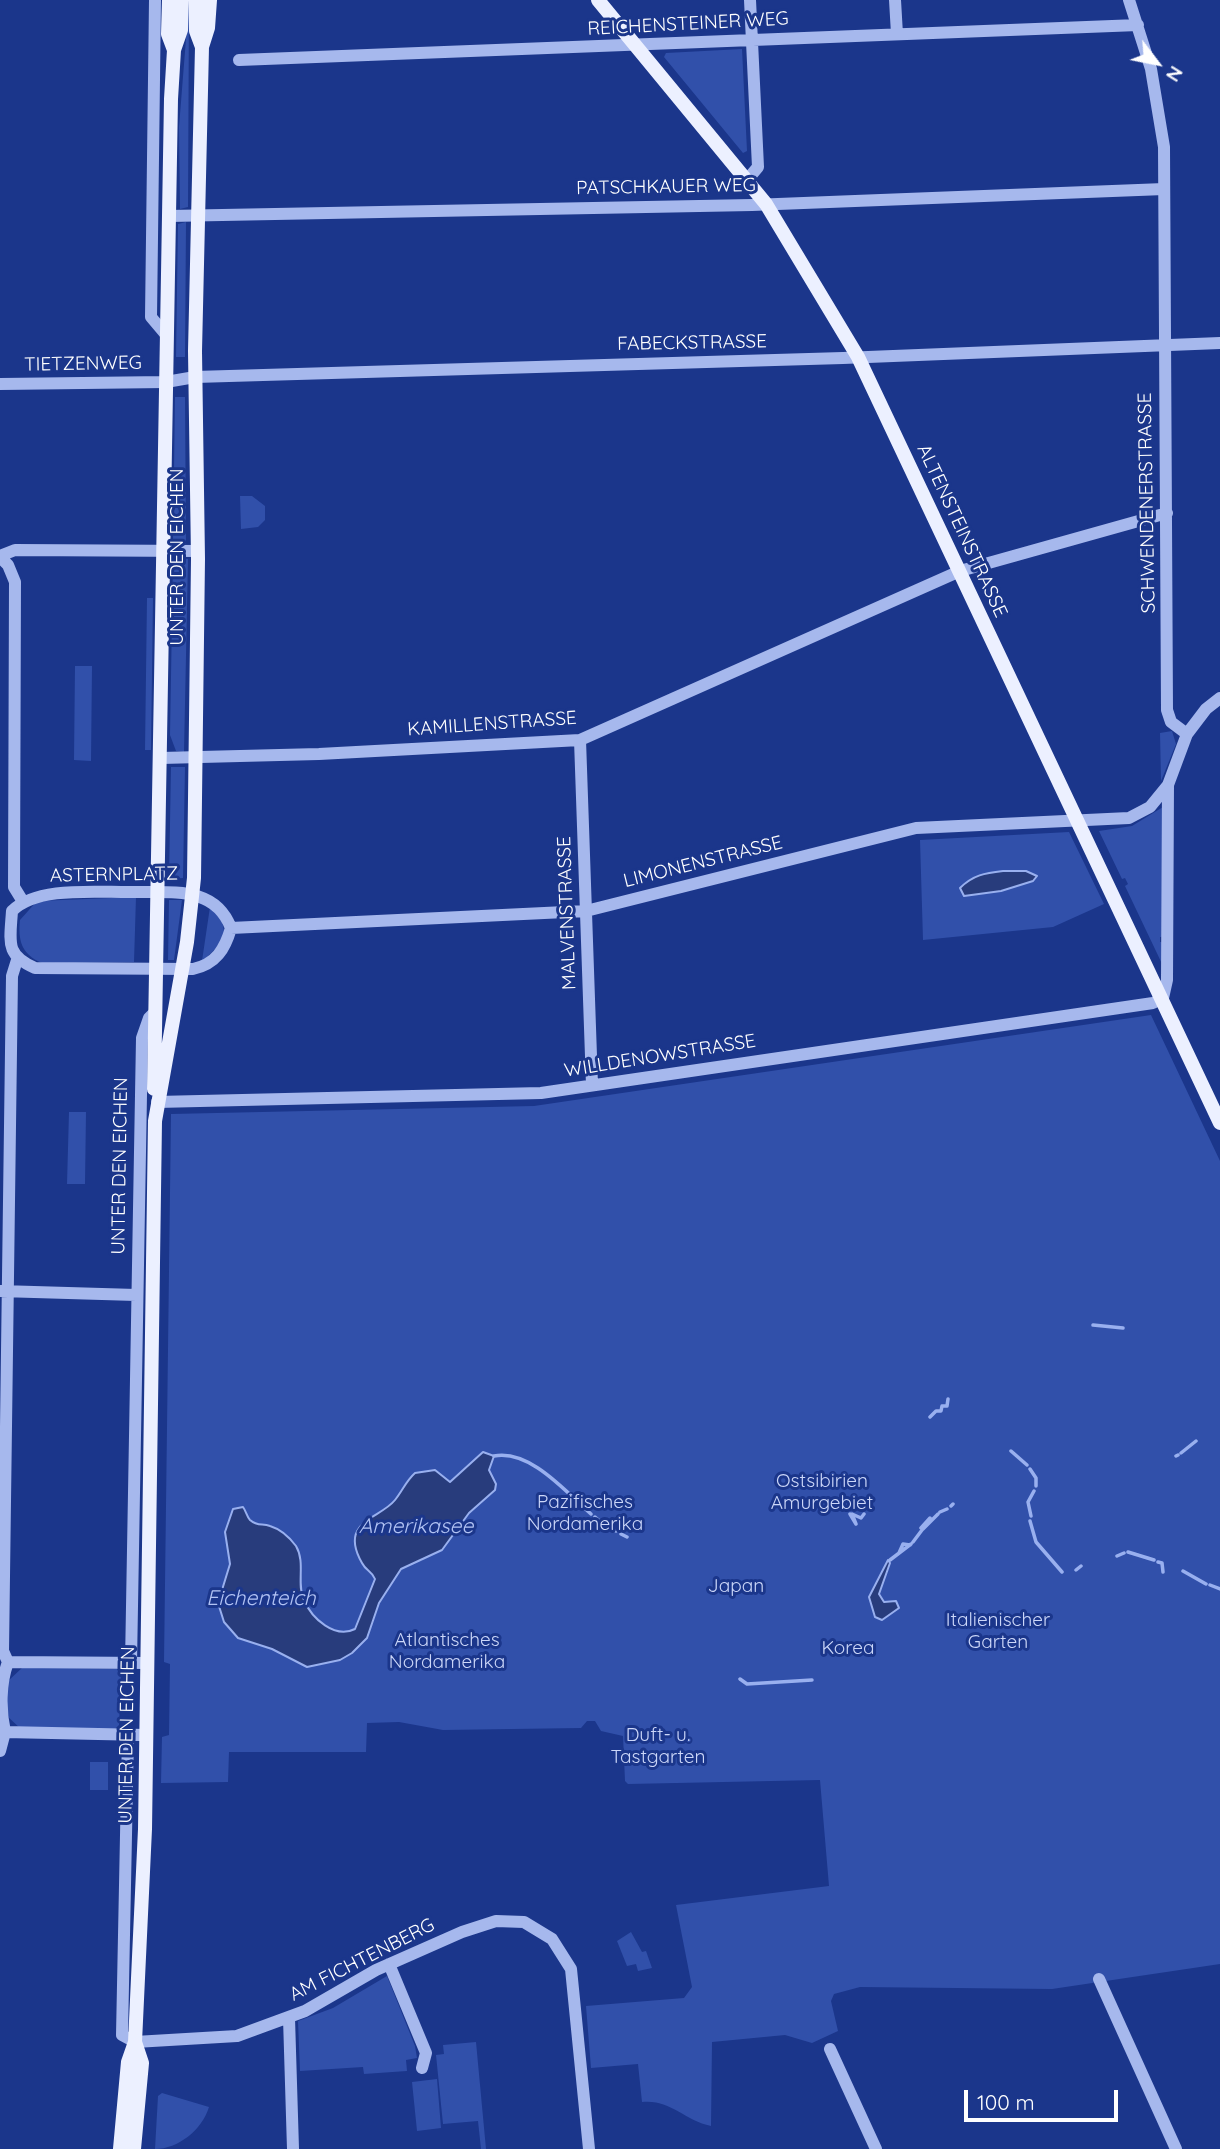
<!DOCTYPE html>
<style>
body{margin:0}
#map{position:relative;width:1220px;height:2149px;overflow:hidden;background:#1b368b;font-family:Quicksand,sans-serif}
canvas{display:block}
.north{position:absolute;left:1122px;top:28px;width:70px;height:70px;-webkit-text-stroke:5px #1b368b;paint-order:stroke;rotate:122deg;font-size:19px;font-weight:700;line-height:28px;text-align:center;color:#fff}
.north::after{content:'';display:block;margin:auto;width:24px;height:32px;background:#fff;clip-path:polygon(50% 0,100% 100%,50% 72%,0 100%)}
.scale{position:absolute;left:964px;top:2090px;width:154px;height:32px;box-sizing:border-box;border:4px solid #fff;border-top:0;padding-left:9px;font-size:21px;line-height:24px;white-space:nowrap;color:#fff;-webkit-text-stroke:5px #1b368b;paint-order:stroke}
</style>
<div id="map">
<canvas width="1220" height="2149"></canvas>
<div class="north">N</div>
<div class="scale">100 m</div>
</div>
<script>
const c = document.querySelector('canvas').getContext('2d');
c.lineJoin = 'round';
function fillPath(path, color) {
  c.fillStyle = color;
  c.fill(path, 'evenodd');
}
function trace(path, color, width, dash) {
  c.strokeStyle = color;
  c.lineWidth = width;
  c.lineCap = dash ? 'butt' : 'round';
  c.setLineDash(dash || []);
  c.stroke(path);
}
function drawText(font, color, halo, rows, align = 'center') {
  c.font = font + ' Quicksand,sans-serif';
  c.lineWidth = 6;
  c.setLineDash([]);
  c.textBaseline = 'middle';
  c.strokeStyle = halo;
  c.fillStyle = color;
  for (const [text, x, y, turn = 0] of rows) {
    c.save();
    c.translate(x, y);
    c.rotate((+turn || 0) * Math.PI / 180);
    c.textAlign = isNaN(turn) ? turn : align;
    if (halo) c.strokeText(text, 0, 0);
    c.fillText(text, 0, 0);
    c.restore();
  }
}
const green = new Path2D(`
 M189 1 188 207 180 209 179 127Z
 M742 49 747 151 743 153 664 57 666 53Z
 M186 222 185 357H176L178 224Z
 M175 397H185L186 544 173 542Z
 M240 496H252L265 506V520L258 527 241 529Z
 M173 558 188 559 184 752 176 751 170 735Z
 M147 598H153L151 750H145Z
 M75 666H92L91 761 74 760Z
 M1172 731 1176 744 1161 781 1160 733Z
 M171 767H185L183 878 169 879Z
 M1163 807 1164 937H1160V942H1164V968L1125 886 1128 884 1125 878 1122 879 1099 831 1132 826Z
 M1069 832 1104 904 1053 927 923 940 920 840Z
 M136 897 134 962 42 963C21 954 18 940 20 920L37 901Z
 M169 900H182L174 960H168Z
 M210 907C234 930 224 943 202 961Z
 M1151 1015 1220 1161V1964L1052 1989 860 1987 834 1994 831 2001 838 2031 812 2043 785 2035 712 2042 711 2126C684 2120 670 2099 642 2102L638 2064 591 2068 586 2006 684 1998 692 1987 676 1905 829 1886 820 1780 628 1784 625 1781 623 1736 601 1731 595 1721H587L581 1728 443 1730 399 1722 367 1723 366 1752H229L228 1782 161 1783 162 1737 169 1735 170 1664 164 1662 171 1114 534 1106Z
 M69 1112H86L85 1184H67Z
 M23 1667 117 1669 121 1678 119 1725 113 1731 22 1730 6 1715 7 1682Z
 M90 1762H108V1790H90Z
 M631 1932 642 1952 646 1951 652 1968 638 1971 636 1964 627 1966 617 1941Z
 M387 1976 415 2046 417 2058 406 2060 407 2071 364 2074 363 2067 300 2071 298 2021 333 2008Z
 M476 2042 486 2149H481L478 2121 443 2124 436 2055 444 2054 443 2045Z
 M437 2079 441 2128 417 2131 412 2082Z
 M162 2093 209 2107C202 2130 178 2149 155 2149L158 2096Z`);
const water = new Path2D(`
 M1003 871H1026L1037 876 1033 881 1001 891 964 896 960 888C973 875 985 873 1003 871Z
 M483 1452 494 1456 489 1470 496 1484 495 1490 469 1513 442 1550 401 1569 379 1603 367 1638 352 1653 340 1660 307 1667 272 1649 238 1638 224 1622 218 1603 230 1564 225 1532 233 1509 243 1507C246 1511 247 1517 250 1520 258 1527 262 1523 270 1526 280 1529 290 1538 296 1546 306 1563 296 1584 304 1600 312 1619 335 1639 355 1629L375 1579C372 1571 366 1571 362 1563 338 1521 380 1519 395 1500 403 1490 406 1481 415 1473L435 1470 450 1482Z
 M888 1560 890 1563 879 1594 884 1602 896 1601 899 1608 882 1620 875 1617 869 1597Z`);
const stream = new Path2D(`
 M1093 1325 1123 1328
 M930 1417 936 1411H941L942 1406H947L948 1399
 M1011 1451 1027 1465
 M1181 1453 1196 1441
 M494 1456C530 1449 566 1492 591 1514
 M1176 1456 1178 1455
 M1030 1469 1036 1478V1486
 M951 1506 953 1504
 M940 1512 947 1509
 M850 1514 856 1524 852 1514 861 1518 864 1514
 M1031 1516 1028 1502 1034 1491
 M595 1517 603 1524
 M1030 1521 1036 1542 1062 1572
 M606 1526 616 1531
 M921 1528 930 1518
 M923 1529 938 1514
 M621 1534 627 1537
 M913 1542 922 1530
 M1128 1552 1154 1560
 M899 1553 903 1544 910 1545
 M1117 1556 1124 1553
 M890 1560 911 1544
 M1158 1562 1162 1563 1163 1572
 M1076 1570 1081 1566
 M1183 1571 1206 1584
 M1210 1585 1220 1589
 M740 1679 747 1684 812 1680`);
const minor = new Path2D(`
 M155 0 151 317 167 336
 M895 0 897 34
 M1129 0 1151 69 1164 147 1167 710 1171 722 1187 734
 M239 60 1138 25
 M747 180 758 167 750 0
 M169 216 752 205 1164 189
 M0 384 166 382 195 377 843 358 1220 343
 M0 556 15 550 198 551
 M0 557 8 565 15 582 14 887 22 900
 M580 740 592 1085
 M161 758 319 754 580 740 960 571 1167 513
 M136 892C173 893 215 886 231 928 225 949 216 964 193 969L35 968C5 955 10 942 12 911 38 885 100 893 136 892Z
 M231 928 586 911 916 828 1129 818 1150 807 1168 785
 M157 1102 541 1093 1153 1003 1163 998 1167 980 1168 785 1187 734 1206 709 1220 698
 M0 1291 136 1295
 M8 1662 3 1651 12 976 17 960
 M8 1662 147 1663
 M131 1663 142 1038 149 1018 156 1011
 M5 1732 145 1735
 M5 1732C0 1710 0 1684 8 1662
 M128 1735 122 2035 135 2042 237 2036 305 2011 376 1970 462 1932 496 1921 524 1922 552 1939 571 1969 589 2149
 M0 1751 5 1732
 M389 1964 426 2053 422 2068
 M1099 1979 1176 2149
 M289 2018 293 2149
 M830 2049 876 2149`);
const major = new Path2D(`
 M169 0 168 34 174 50
 M598 0 766 204 858 357 1220 1123
 M202 47 208 28 210 0
 M154 1089 171 99 174 50 181 30 182 0
 M120 2149 128 2062 135 2042 145 1829 155 1121 187 942 194 878 198 559 195 351 202 47 196 31V0
 M134 2149 142 2063 135 2042`);
const streetNames = [
 ["REICHENSTEINER WEG",688,24,-3],
 ["PATSCHKAUER WEG",666,187,-1],
 ["FABECKSTRASSE",692,343,-1],
 ["TIETZENWEG",83,364,-1],
 ["SCHWENDENERSTRASSE",1147,503,-91],
 ["ALTENSTEINSTRASSE",962,531,65],
 ["UNTER DEN EICHEN",177,557,-90],
 ["KAMILLENSTRASSE",492,724,-4],
 ["LIMONENSTRASSE",703,862,-14],
 ["ASTERNPLATZ",114,875,-1],
 ["MALVENSTRASSE",567,913,-92],
 ["WILLDENOWSTRASSE",660,1056,-9],
 ["UNTER DEN EICHEN",120,1166,-89],
 ["UNTER DEN EICHEN",127,1735,-89],
 ["AM FICHTENBERG",362,1960,-27]
];
const parkNames = [
 ["Ostsibirien",822,1481],
 ["Amurgebiet",822,1503],
 ["Pazifisches",585,1502],
 ["Nordamerika",585,1524],
 ["Japan",736,1586],
 ["Italienischer",998,1620],
 ["Garten",998,1642],
 ["Atlantisches",447,1640],
 ["Nordamerika",447,1662],
 ["Korea",848,1648],
 ["Duft- u.",658,1735],
 ["Tastgarten",658,1757]
];
const waterNames = [
 ["Amerikasee",416,1527],
 ["Eichenteich",261,1599]
];
fillPath(green, '#3150aa');
fillPath(water, '#283c7c');
trace(water, '#99b0ef', 2);
trace(stream, '#99b0ef', 3.5);
trace(minor, '#a6b8ed', 12);
trace(major, '#ecf0ff', 14);
drawText('19px', '#fff', '#1b368b', streetNames);
drawText('19px', '#ccd7f9', '#1b368b', parkNames);
drawText('italic 21px', '#b2c3f4', '#1b368b', waterNames);
</script>
